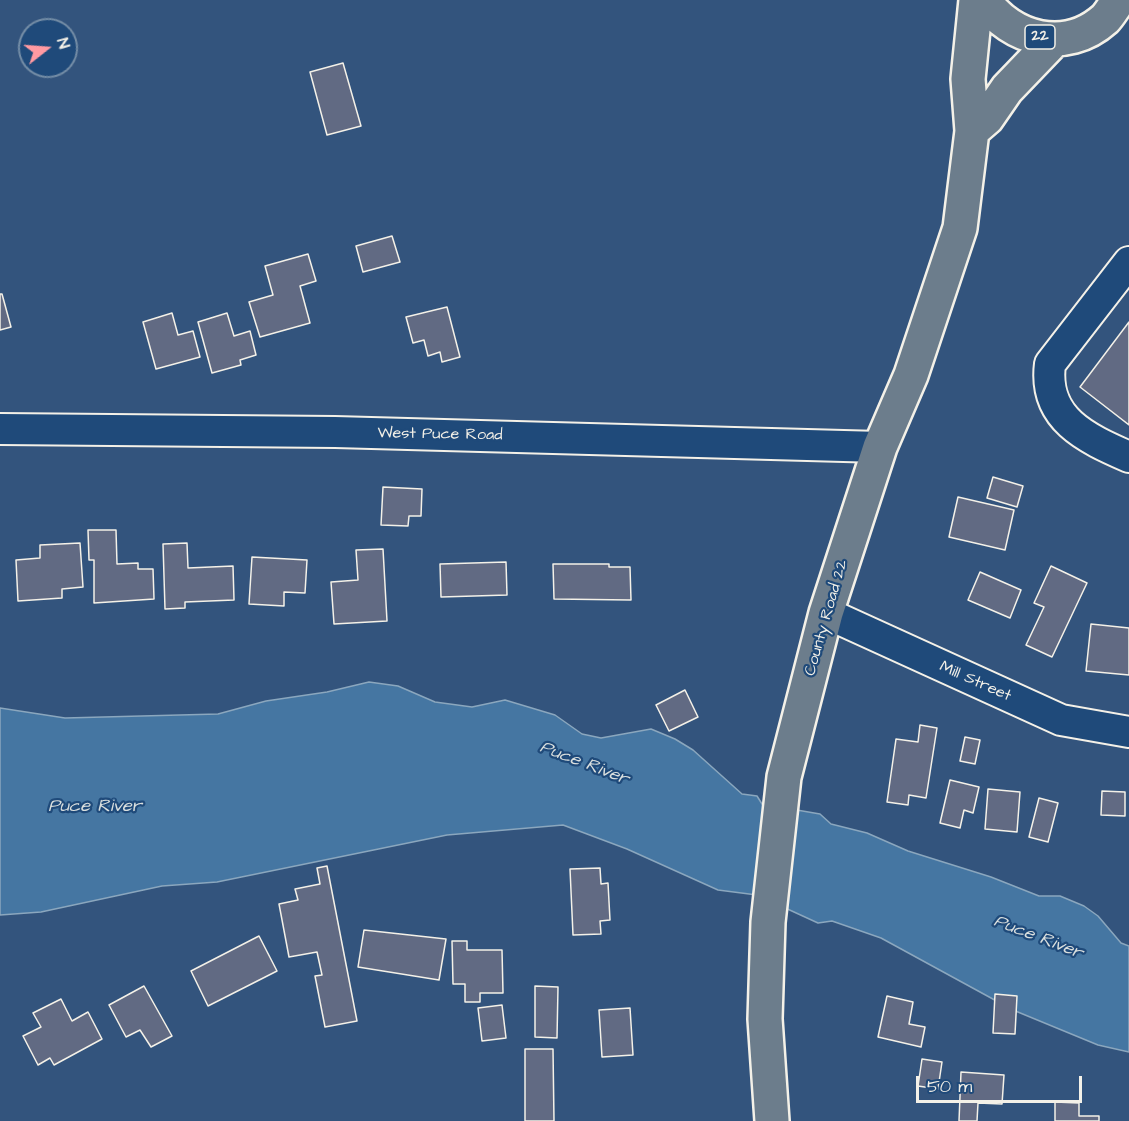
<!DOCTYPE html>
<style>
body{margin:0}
#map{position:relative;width:1129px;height:1121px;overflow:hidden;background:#33547d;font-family:"Architects Daughter",sans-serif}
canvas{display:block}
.north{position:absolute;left:18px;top:18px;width:60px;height:60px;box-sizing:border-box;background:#1f4a7a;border:2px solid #748da6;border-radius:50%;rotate:73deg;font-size:16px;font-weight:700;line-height:24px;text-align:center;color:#f4f1e8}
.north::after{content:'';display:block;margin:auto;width:21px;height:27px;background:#ff9aa2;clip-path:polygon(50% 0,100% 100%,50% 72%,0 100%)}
.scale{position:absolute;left:916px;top:1076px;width:166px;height:27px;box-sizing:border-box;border:3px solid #f4f1e8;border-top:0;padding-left:8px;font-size:18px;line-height:21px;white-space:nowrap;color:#f4f1e8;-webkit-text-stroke:4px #1f4a7a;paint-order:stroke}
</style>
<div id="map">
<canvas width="1129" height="1121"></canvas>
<div class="north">N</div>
<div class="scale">50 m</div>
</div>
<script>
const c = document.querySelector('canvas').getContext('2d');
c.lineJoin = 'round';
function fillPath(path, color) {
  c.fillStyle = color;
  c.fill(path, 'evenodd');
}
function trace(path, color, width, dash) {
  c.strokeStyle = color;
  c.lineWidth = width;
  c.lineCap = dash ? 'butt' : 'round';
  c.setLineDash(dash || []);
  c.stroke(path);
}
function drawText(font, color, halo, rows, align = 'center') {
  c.font = font + ' "Architects Daughter",sans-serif';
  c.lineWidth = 4.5;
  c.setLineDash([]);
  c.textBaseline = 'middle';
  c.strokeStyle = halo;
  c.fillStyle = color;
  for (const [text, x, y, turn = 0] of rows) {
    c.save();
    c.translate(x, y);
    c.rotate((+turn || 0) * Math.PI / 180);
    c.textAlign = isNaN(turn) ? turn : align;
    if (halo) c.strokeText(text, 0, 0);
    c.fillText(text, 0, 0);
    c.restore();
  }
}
const water = new Path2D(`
 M369 682 398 686 435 702 472 707 505 700 555 715 582 734 601 738 651 729 675 739 693 750 742 794 757 796 762 804 820 814 831 824 867 833 908 851 991 877 1039 896H1060L1084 906 1098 916 1121 943 1129 946V1052L1098 1045 1013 1010 881 938 832 921 818 923 757 895 718 890 627 849 563 825 447 835 217 882 162 886 41 912 0 915V708L65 718 218 714 266 701 327 692Z`);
const building = new Path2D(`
 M343 63 361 126 327 135 310 72Z
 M392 236 400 262 363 272 356 246Z
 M308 254 316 281 300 286 310 323 260 337 249 302 273 295 265 266Z
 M0 294H2L11 327 0 330Z
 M447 307 460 357 442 362 440 352 428 356 424 340 413 343 406 317Z
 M172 313 178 335 193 331 200 357 156 369 143 322Z
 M227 313 234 336 250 331 256 355 240 360 241 365 212 373 198 322Z
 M1129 322V425L1080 387Z
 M993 477 1023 486 1017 507 987 498Z
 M383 487 422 489 421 516H409L408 526 381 525Z
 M958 497 1014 510 1005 550 949 537Z
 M88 530H116L117 564 138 563V569H153L154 599 94 603V560H89Z
 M80 543 83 587 62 589V598L18 601 16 560 40 558V545Z
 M187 543 188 568 233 566 234 600 185 602V608L165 609 163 544Z
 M383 549 387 621 334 624 331 582 358 580 356 550Z
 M252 557 307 560 305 593 284 592V606L249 604Z
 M506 562 507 595 441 597 440 564Z
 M553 564H609V567H630L631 600 554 599Z
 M1051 566 1087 583 1052 657 1026 645 1044 607 1034 603Z
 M980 572 1021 590 1010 618 968 600Z
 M1091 624 1129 628V675L1086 671Z
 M685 690 698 717 669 731 656 705Z
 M920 725 937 728 926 798 909 795 908 805 887 802 896 739 918 742Z
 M965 737 980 740 975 764 960 761Z
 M950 780 979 787 973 813 964 810 960 828 940 823Z
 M988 789 1020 792 1017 832 985 829Z
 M1102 791 1125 792V816L1101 815Z
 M1039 798 1058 803 1048 842 1029 837Z
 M327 866 357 1021 325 1027 315 976 322 975 317 952 289 957 279 904 298 900 295 889 320 884 317 868Z
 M600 868 601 884 608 883 610 920 600 921 601 934 573 935 570 869Z
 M364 930 446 939 439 980 358 967Z
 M259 936 277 971 208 1006 191 971Z
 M452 941H467V950H502L503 993H480V1002H465V984H453Z
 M144 986 172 1036 151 1047 140 1030 126 1037 109 1005Z
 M535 986 558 987 557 1038 535 1037Z
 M995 994 1017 996 1015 1034 993 1033Z
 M887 996 913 1002 909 1024 925 1027 921 1047 878 1037Z
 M61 999 72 1021 88 1012 102 1039 54 1065 50 1058 38 1065 23 1036 41 1027 33 1013Z
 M502 1005 506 1038 482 1041 478 1008Z
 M630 1008 633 1055 602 1057 599 1010Z
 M525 1049H553L554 1121H525Z
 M922 1059 942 1062 938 1089 918 1086Z
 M961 1072 1004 1075 1002 1104 978 1103 977 1121H959Z
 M1055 1102 1079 1103V1116H1099V1121H1055Z`);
const minor = new Path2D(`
 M1129 262 1050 364C1043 419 1086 438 1129 457
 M0 429 335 432 880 447
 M826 613 1061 720 1129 732`);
const major = new Path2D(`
 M984 0C1011 40 1066 54 1105 19 1110 14 1114 6 1119 0
 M972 131 987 118 1007 89 1055 39
 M772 1121 765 1019 768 922 784 777 826 613 880 447 911 375 960 228 972 131 968 79 976 0`);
const shields = [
 [1040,37,30]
];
const shieldNames = [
 ["22",1040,37]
];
const streetNames = [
 ["West Puce Road",440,435,1],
 ["County Road 22",827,618,-74],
 ["Mill Street",975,682,24]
];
const waterNames = [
 ["Puce River",584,764,21],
 ["Puce River",95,807],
 ["Puce River",1038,938,21]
];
fillPath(water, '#4576a2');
trace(water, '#8ba7be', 1.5);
fillPath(building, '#616a83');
trace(building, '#f4f1e8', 1.5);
trace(minor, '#f4f1e8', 34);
trace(major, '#f4f1e8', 38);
trace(minor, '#1f4a7a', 30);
trace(major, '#6c7d8c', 33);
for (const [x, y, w] of shields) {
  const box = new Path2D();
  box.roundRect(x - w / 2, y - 12, w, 24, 4.5);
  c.fillStyle = '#1f4a7a';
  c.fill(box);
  trace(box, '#f4f1e8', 1.5);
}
drawText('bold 15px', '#f4f1e8', null, shieldNames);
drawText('16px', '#f4f1e8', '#1f4a7a', streetNames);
drawText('italic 18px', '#dadfde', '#1f4a7a', waterNames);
</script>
